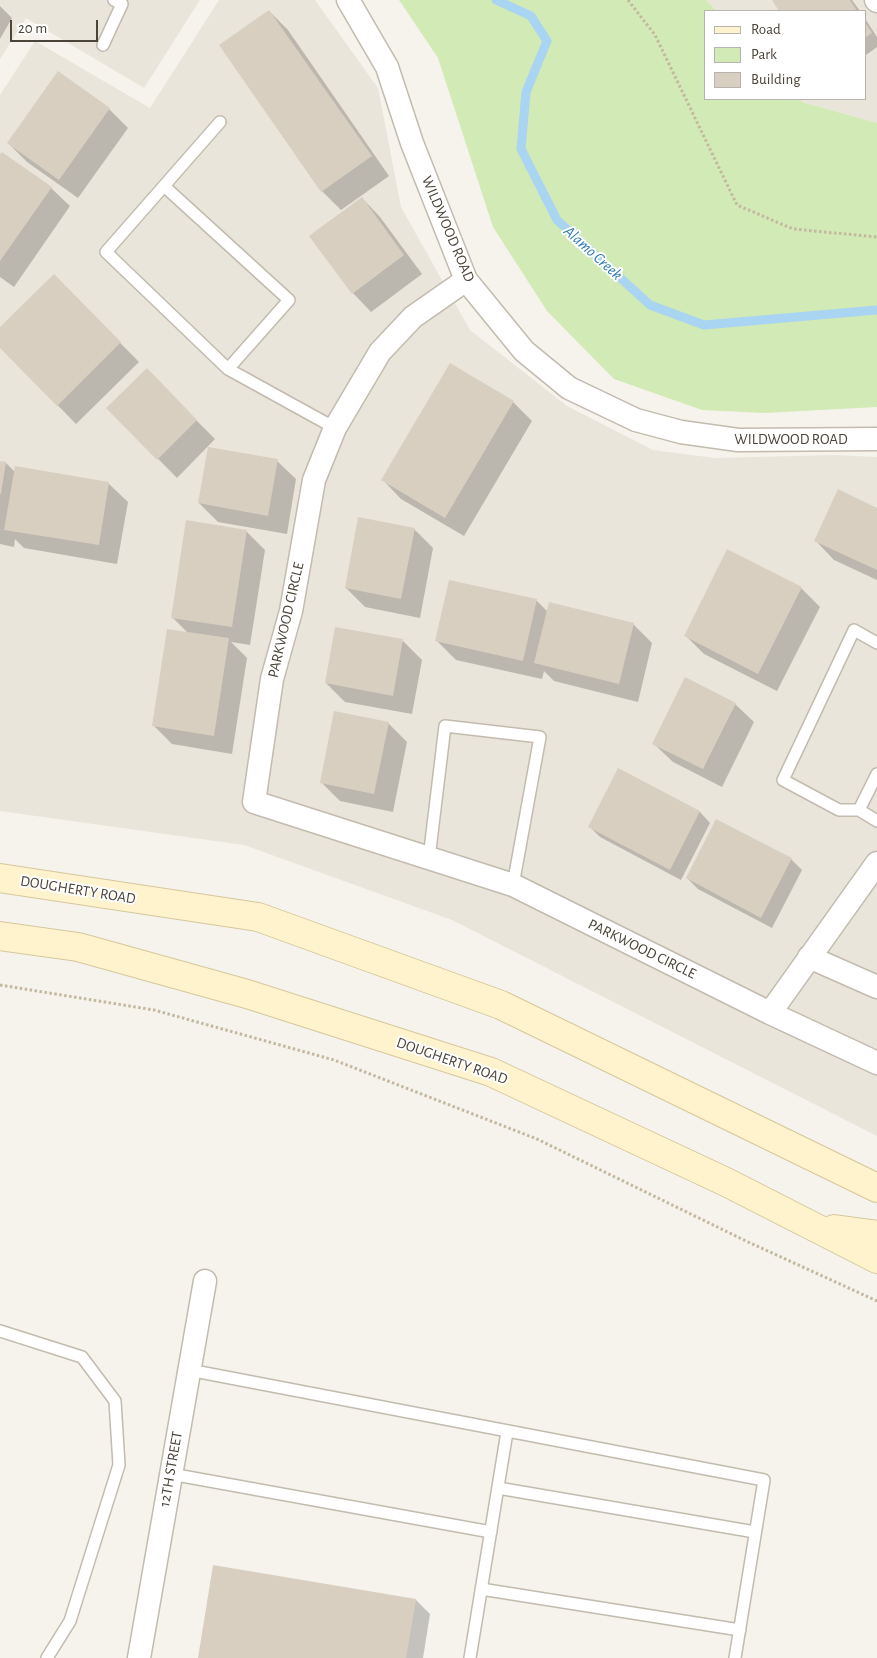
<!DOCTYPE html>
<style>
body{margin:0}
#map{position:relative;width:877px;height:1658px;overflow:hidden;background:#f6f3ec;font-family:"Alegreya Sans",sans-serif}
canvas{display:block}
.legend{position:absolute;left:704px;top:10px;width:162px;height:90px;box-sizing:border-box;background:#fff;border:1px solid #b7b4b0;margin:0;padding:6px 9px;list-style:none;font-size:15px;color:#4b4439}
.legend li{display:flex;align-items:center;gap:10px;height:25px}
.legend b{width:25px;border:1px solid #b7b4b0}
.scale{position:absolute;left:10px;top:20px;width:88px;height:22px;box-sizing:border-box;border:2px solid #4b4439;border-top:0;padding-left:6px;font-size:15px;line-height:18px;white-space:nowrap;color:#4b4439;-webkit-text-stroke:4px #fff;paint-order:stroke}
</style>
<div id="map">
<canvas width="877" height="1658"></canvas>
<ul class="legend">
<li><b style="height:6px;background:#fff3cd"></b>Road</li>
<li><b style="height:14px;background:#d2eab5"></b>Park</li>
<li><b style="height:14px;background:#d8cfc1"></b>Building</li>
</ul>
<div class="scale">20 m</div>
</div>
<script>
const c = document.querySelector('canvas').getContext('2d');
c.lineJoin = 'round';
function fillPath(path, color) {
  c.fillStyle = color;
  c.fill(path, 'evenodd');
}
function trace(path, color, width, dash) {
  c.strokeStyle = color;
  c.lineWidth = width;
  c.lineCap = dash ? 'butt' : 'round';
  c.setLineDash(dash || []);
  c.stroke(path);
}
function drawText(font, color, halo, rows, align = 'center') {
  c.font = font + ' "Alegreya Sans",sans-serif';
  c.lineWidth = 4;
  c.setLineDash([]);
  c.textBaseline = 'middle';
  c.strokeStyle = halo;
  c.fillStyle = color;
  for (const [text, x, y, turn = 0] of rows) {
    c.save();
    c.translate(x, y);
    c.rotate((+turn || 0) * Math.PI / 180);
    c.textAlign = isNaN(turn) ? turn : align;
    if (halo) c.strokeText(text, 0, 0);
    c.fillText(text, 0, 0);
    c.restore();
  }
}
const residential = new Path2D(`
 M0 0H200L144 88 26 18 0 59Z
 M219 0H315L378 88 401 207 470 330 567 406 653 450 715 458 835 455 877 457V1136L452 920 244 845 0 811V95L35 41 150 108Z
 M706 0H877V123L802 102 800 99H866V11H717Z`);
const green = new Path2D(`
 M399 0H706L717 11H706V99H800L802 102 877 123V407L764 413 702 410 614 379 547 311 493 227 438 58Z`);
const shadow = new Path2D(`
 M774 0H852L860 11H781Z
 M0 6 12 18 0 39Z
 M269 11 288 30 389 176 341 210 322 191Z
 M866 20 877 37V47L866 55Z
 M109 109 128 128 78 198 27 162 8 143Z
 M0 157 51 188 70 206 14 287 0 277Z
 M362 198 380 217 422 274 371 312 353 293Z
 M54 276 139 362 76 424 0 346V329Z
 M146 370 215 439 177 478 108 408Z
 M513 402 532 421 464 536 401 499 383 480Z
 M277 461 296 479 287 534 218 522 199 503Z
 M0 462 6 463 15 472 109 484 128 502 117 564 24 548 15 539 14 547 0 544Z
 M877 509V580L834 560 816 541Z
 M414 529 433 548 420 618 365 607 346 588Z
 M246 531 265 550 250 645 231 642 247 658 232 754 172 744 153 725 188 633 172 617Z
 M801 588 820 607 777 691 704 654 685 635Z
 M536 600 548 612 633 624 652 643 638 702 554 681 544 671 542 679 456 660 437 641Z
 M403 641 422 660 412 714 345 702 326 683Z
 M735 704 754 722 722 787 673 762 654 744Z
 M388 723 407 742 393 812 340 801 321 782Z
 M619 769 700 812 710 823 681 880 600 837 589 826Z
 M791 859 802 870 772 928 698 889 687 878Z
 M416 1600 430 1614 423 1658H199Z`);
const stream = new Path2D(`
 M496 0 531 16 547 41 526 92 521 149 557 220 650 305 704 325 877 310`);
const building = new Path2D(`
 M772 0H850L857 11H779Z
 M269 10 372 156 321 192 219 45Z
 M866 24 872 33 866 37Z
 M58 71 110 108 59 180 7 143Z
 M2 152 52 187 0 261V154Z
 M362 197 404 255 352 294 309 236Z
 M54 274 121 342 57 406 0 348V327Z
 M450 363 514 401 445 518 381 480Z
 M147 368 197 420 157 460 106 408Z
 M208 447 278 459 268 516 198 503Z
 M0 461 6 462 1 494 0 493Z
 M15 466 109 482 99 545 4 530Z
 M838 489 877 508V570L814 541Z
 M358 517 415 528 401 599 345 588Z
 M186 520 247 530 232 627 171 618Z
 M727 549 802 587 758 674 684 636Z
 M449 580 537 599 523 661 435 641Z
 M549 602 634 623 619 684 534 663Z
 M335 627 403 639 393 696 325 683Z
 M167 629 229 638 214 736 152 726Z
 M685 677 736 703 703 769 652 744Z
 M334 711 389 722 374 794 320 783Z
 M618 768 700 811 670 870 588 827Z
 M716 819 792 858 761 918 686 878Z
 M213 1565 416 1599 406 1658H198Z`);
const path = new Path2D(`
 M628 0 655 35 737 205 793 229 877 237
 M0 985 154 1010 334 1060 537 1139 746 1241 877 1301`);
const lane = new Path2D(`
 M103 45 122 4 114 0
 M220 122 106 252 228 369 335 428
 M164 186 289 300 228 369
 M877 643 854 630 783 780 839 810H859L877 821
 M859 810 877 774
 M429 858 445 726 540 737 513 885
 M0 1331 82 1357 115 1401 119 1465 70 1621 47 1658
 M189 1370 764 1480 735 1658
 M171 1474 491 1532
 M498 1488 755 1532
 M481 1589 740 1630
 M470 1658 507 1432`);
const street = new Path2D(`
 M348 0 387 67 412 143 466 280 524 351 569 388 636 420 681 432 738 440 877 439
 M876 0 877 1
 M466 280 413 317 380 352 335 428 314 480 291 611 272 679 254 802 513 885 770 1013 877 863
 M809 957 877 987
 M770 1013 877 1063
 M139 1658 205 1281`);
const secondary = new Path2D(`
 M0 878 258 917 501 1005 877 1188
 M0 936 78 947 247 994 491 1072 726 1182 877 1259
 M834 1229 877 1235`);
const streetNames = [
 ["WILDWOOD ROAD",448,229,67],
 ["WILDWOOD ROAD",791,439],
 ["PARKWOOD CIRCLE",286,620,-77],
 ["DOUGHERTY ROAD",78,890,9],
 ["PARKWOOD CIRCLE",642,949,26],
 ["DOUGHERTY ROAD",452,1061,19],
 ["12TH STREET",171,1469,-80]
];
const waterNames = [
 ["Alamo Creek",593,253,42]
];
fillPath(residential, '#eae5da');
fillPath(green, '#d2eab5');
fillPath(shadow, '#0003');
trace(stream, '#a9d4f2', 9);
fillPath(building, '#d8cfc1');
trace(lane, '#c2bbae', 14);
trace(street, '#c2bbae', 25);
trace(secondary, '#d6c79b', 30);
trace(path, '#c4b79f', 3, [2.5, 2.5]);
trace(lane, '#fff', 11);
trace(street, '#fff', 22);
trace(secondary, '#fff3cd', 28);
drawText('15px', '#4b4439', '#fff', streetNames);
drawText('italic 16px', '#2e7ab2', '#fff', waterNames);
</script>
